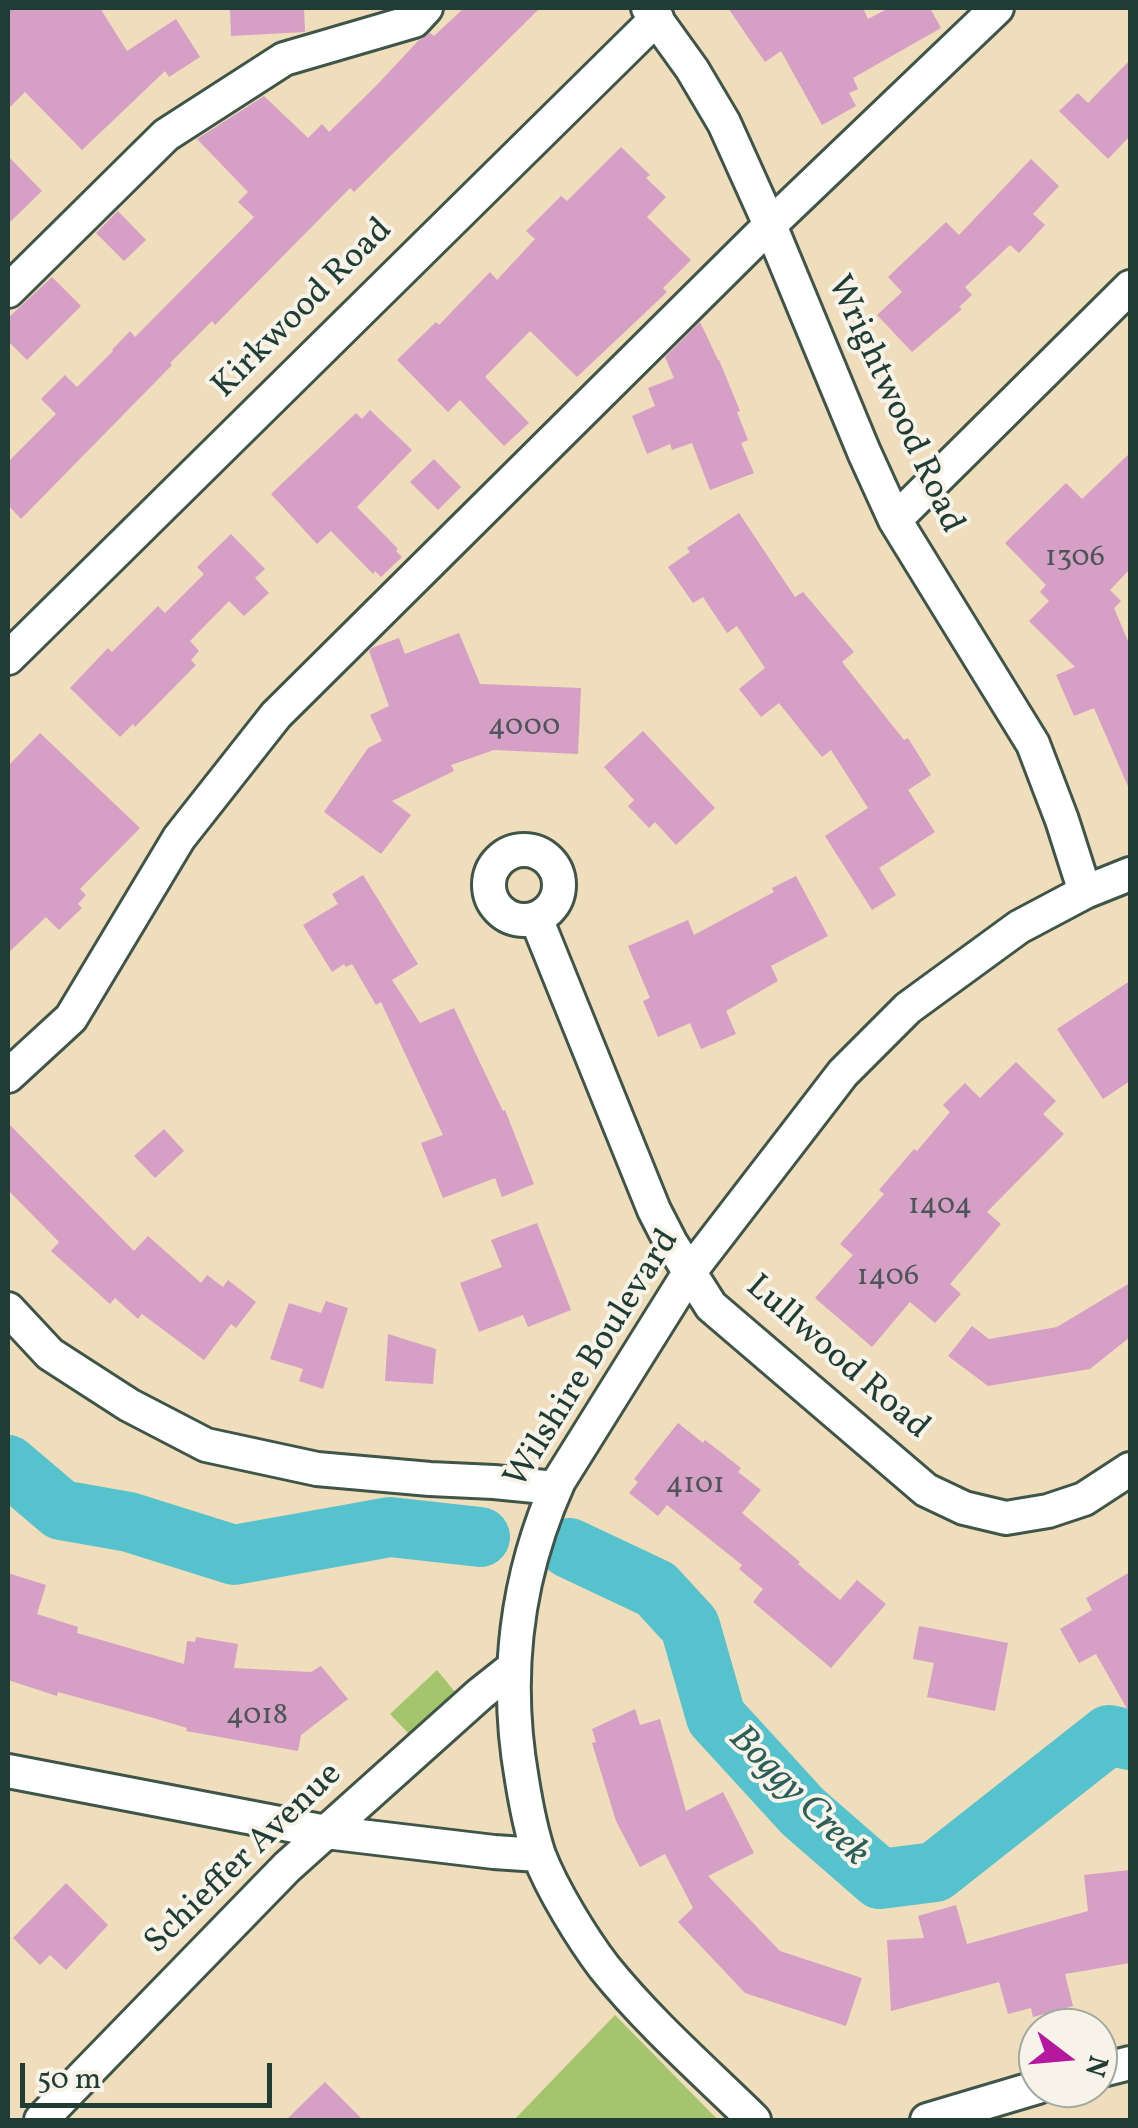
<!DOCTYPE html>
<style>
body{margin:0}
#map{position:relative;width:1138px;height:2128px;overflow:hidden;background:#efddbc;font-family:Vollkorn,serif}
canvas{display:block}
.frame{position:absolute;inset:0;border:10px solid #1f3d34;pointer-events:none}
.north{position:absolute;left:1018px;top:2008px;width:100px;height:100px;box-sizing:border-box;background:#f7f3e8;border:2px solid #a1aaa0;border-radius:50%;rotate:106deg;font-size:28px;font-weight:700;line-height:40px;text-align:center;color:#1f3d34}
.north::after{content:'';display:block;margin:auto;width:35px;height:45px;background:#b5179e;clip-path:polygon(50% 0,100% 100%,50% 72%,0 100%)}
.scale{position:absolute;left:20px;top:2063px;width:252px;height:45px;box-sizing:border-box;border:5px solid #1f3d34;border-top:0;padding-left:12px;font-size:30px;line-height:35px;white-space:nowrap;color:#1f3d34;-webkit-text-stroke:8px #f7f3e8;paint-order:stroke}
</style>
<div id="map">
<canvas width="1138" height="2128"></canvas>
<div class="frame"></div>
<div class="north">N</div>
<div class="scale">50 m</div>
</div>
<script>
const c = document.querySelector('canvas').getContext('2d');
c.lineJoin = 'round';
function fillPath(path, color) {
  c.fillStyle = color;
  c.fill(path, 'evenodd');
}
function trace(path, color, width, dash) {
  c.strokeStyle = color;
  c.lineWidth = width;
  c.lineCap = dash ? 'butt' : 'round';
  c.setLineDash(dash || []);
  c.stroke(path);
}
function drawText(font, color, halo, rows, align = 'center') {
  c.font = font + ' Vollkorn,serif';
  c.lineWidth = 8;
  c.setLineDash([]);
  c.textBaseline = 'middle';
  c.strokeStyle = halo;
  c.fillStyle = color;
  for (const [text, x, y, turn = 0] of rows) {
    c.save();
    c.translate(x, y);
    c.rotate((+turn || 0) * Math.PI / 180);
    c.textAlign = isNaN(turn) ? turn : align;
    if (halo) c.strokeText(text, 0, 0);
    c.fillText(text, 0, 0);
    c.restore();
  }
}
const green = new Path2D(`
 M437 1670 455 1692 410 1735 390 1714Z
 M615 2015 718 2120H514Z`);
const river = new Path2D(`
 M8 1465 61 1510 129 1522 234 1555 390 1527 480 1537
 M569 1548 656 1589 690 1626 716 1717 803 1812 880 1879 935 1872 1109 1735 1130 1740`);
const building = new Path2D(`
 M8 8H100L127 51 176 19 200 57 169 77 165 71 82 150 25 92 8 109Z
 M230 8H304L305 32 231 36Z
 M464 8H540L354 192 350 188 215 325 212 321 170 363 172 365 21 519 8 505V462L56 414 41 399 65 375 77 387 113 351 112 350 130 331 135 337 254 217 238 202 248 192 197 139 264 96 308 138 322 124 329 132 375 87 418 41 430 33 434 36Z
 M728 8H863L868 19 889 8H930L941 28 853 78 858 89 849 93 856 106 822 125 781 51 765 62Z
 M1130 60V136L1108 159 1059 111 1078 93 1088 103Z
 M621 147 650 175 646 178 666 197 647 217 691 260 663 288 667 292 577 377 530 331 485 377 529 423 504 446 460 400 448 412 397 360 436 322 439 325 490 272 497 280 535 239 526 231 561 196 567 201Z
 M8 156 42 191 8 224Z
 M1031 159 1059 186 1033 214 1045 225 1019 253 1010 245 965 287 972 295 959 307 962 309 912 352 877 315 902 292 888 277 946 222 959 235Z
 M118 211 146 240 124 261 96 233Z
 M52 277 81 306 27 360 8 341V318Z
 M700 322 718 360H719L740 411 737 412 748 440 741 443 754 473 710 490 692 443 672 450 670 444 647 454 632 416 655 406 648 388 674 378 665 357Z
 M370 410 412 450 357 507 398 549 396 551 402 557 381 577 375 571 373 574 331 531 317 544 271 494 356 413 362 419Z
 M1130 453V569L1110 590 1121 601 1114 608 1130 646V791L1094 708 1074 716 1056 675 1075 667 1029 621 1049 601 1040 592 1046 585 1005 543 1066 483 1082 499Z
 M434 459 461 487 438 510 410 482Z
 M739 513 795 597 803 592 854 652 842 662 904 740 908 738 931 775 908 790 935 832 879 868 896 895 872 910 825 836 868 808 831 750 822 757 779 703 761 717 739 689 765 668 737 626 727 633 703 597 693 603 668 567 690 552 687 548Z
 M231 534 265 569 255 578 269 593 244 616 229 601 190 641 199 651 191 660 196 665 135 727 133 724 120 737 70 688 108 648 112 652 158 606 165 613 204 574 197 567Z
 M459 633 480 684 581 688 578 754 494 750 451 765 454 771 392 801 411 815 381 854 324 812 368 748 382 741 370 715 389 706 369 651 372 648 399 638 405 654Z
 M643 731 715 808 676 845 655 822 649 828 628 806 634 800 604 767Z
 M40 733 140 828 80 889 86 895 78 904 82 908 59 930 46 917 8 953V766Z
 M363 875 418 964 392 980 420 1023 454 1008 503 1111 505 1110 534 1184 502 1197 495 1178 443 1198 421 1143 443 1135 381 1002 376 1005 352 964 346 967 344 964 332 972 303 925 338 904 332 894Z
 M796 876 828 936 771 966 778 981 726 1011 736 1034 701 1049 690 1023 658 1037 643 1001 650 998 628 946 688 920 694 935 774 892 772 888Z
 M1130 981V1081L1103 1099 1057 1029Z
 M1016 1062 1056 1101 1043 1114 1064 1134 987 1212 1001 1224 950 1284 961 1294 935 1323 910 1302 872 1347 815 1298 853 1255 840 1244 884 1194 879 1190 914 1149 917 1151 950 1112 943 1105 965 1083 980 1098Z
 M8 1123 134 1251 148 1236 201 1283 207 1275 223 1287 228 1280 256 1302 236 1328 231 1324 204 1360 142 1314 138 1319 115 1298 110 1304 51 1251 59 1242 8 1190Z
 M164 1129 184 1151 155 1178 134 1156Z
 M537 1223 571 1310 528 1327 523 1315 479 1332 460 1283 502 1267 491 1240Z
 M1130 1283V1337L1090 1369 988 1386 948 1356 972 1326 989 1339 1057 1327Z
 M326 1301 348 1308 323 1389 299 1381 303 1369 270 1359 289 1303 321 1313Z
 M388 1334 436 1349 433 1384 385 1381Z
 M678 1423 703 1443 705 1440 741 1468 738 1472 761 1490 742 1513 800 1562 798 1564 840 1600 857 1580 886 1604 831 1668 753 1602 763 1589 739 1569 742 1565 667 1505 658 1516 629 1493 638 1482 634 1479Z
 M1130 1572V1714L1096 1654 1079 1663 1060 1629 1092 1610 1086 1598Z
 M8 1573 46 1585 37 1614 78 1627 77 1633 184 1664 187 1641 195 1642 196 1637 238 1644 234 1668 311 1672 321 1666 348 1699 301 1735 298 1751 186 1731 187 1728 150 1717 58 1692 57 1696 8 1680Z
 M919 1626 1008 1643 995 1711 927 1697 934 1663 913 1659Z
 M635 1709 640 1725 660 1719 686 1811 723 1792 754 1853 708 1876 780 1951 862 1978 846 2026 745 1993 678 1922 693 1908 665 1854 640 1867 616 1821 592 1743 596 1742 592 1729Z
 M1130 1870V1963L1065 1974 1073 2006 1033 2017 1031 2008 1008 2014 999 1982 891 2011 887 1940 924 1938 918 1916 956 1905 967 1944 1088 1911 1084 1875Z
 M66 1883 108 1925 66 1970 50 1955 40 1965 13 1938Z
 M325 2082 363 2120H286Z`);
const minor = new Path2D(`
 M648 8 692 69 724 123 770 225 864 452 895 520 1033 744 1062 820 1085 892
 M8 291 166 135 284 59 414 21 426 8
 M895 520 1130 287
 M8 658 657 18
 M489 885a35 35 0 1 1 70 0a35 35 0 1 1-70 0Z
 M536 918 654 1210 671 1243 711 1306 926 1490 964 1508 1006 1518 1048 1511 1084 1499 1130 1469
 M8 1076 71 1018 179 838 276 715 770 225 997 8
 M8 1309 50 1354 129 1405 206 1445 317 1469 430 1479 494 1482 555 1488
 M8 1771 326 1832 494 1852 539 1855
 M1098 2071 1130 2063
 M41 2120 287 1867 480 1694 514 1667
 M754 2120C703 2070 649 2023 604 1967 582 1938 552 1889 539 1855 531 1831 526 1805 522 1780 504 1678 516 1576 559 1481L689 1273 843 1073 908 1008 1019 927 1085 892 1130 874
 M927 2120 1038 2087`);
const numberNames = [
 ["1306",1075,559],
 ["4000",524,728],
 ["1404",940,1207],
 ["1406",888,1278],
 ["4101",695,1486],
 ["4018",257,1717]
];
const streetNames = [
 ["Kirkwood Road",304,310,-45],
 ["Wrightwood Road",893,405,65],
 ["Lullwood Road",836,1359,41],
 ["Wilshire Boulevard",594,1360,-58],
 ["Schieffer Avenue",245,1860,-44]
];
const waterNames = [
 ["Boggy Creek",797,1798,45]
];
fillPath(green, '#a4c56d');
trace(river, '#55c2cd', 60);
fillPath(building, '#d59fc6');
trace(minor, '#3e5548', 38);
trace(minor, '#fff', 32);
drawText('30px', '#4c5658', null, numberNames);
drawText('35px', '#1f3d34', '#f7f3e8', streetNames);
drawText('italic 38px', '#2c5e5a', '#f7f3e8', waterNames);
</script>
